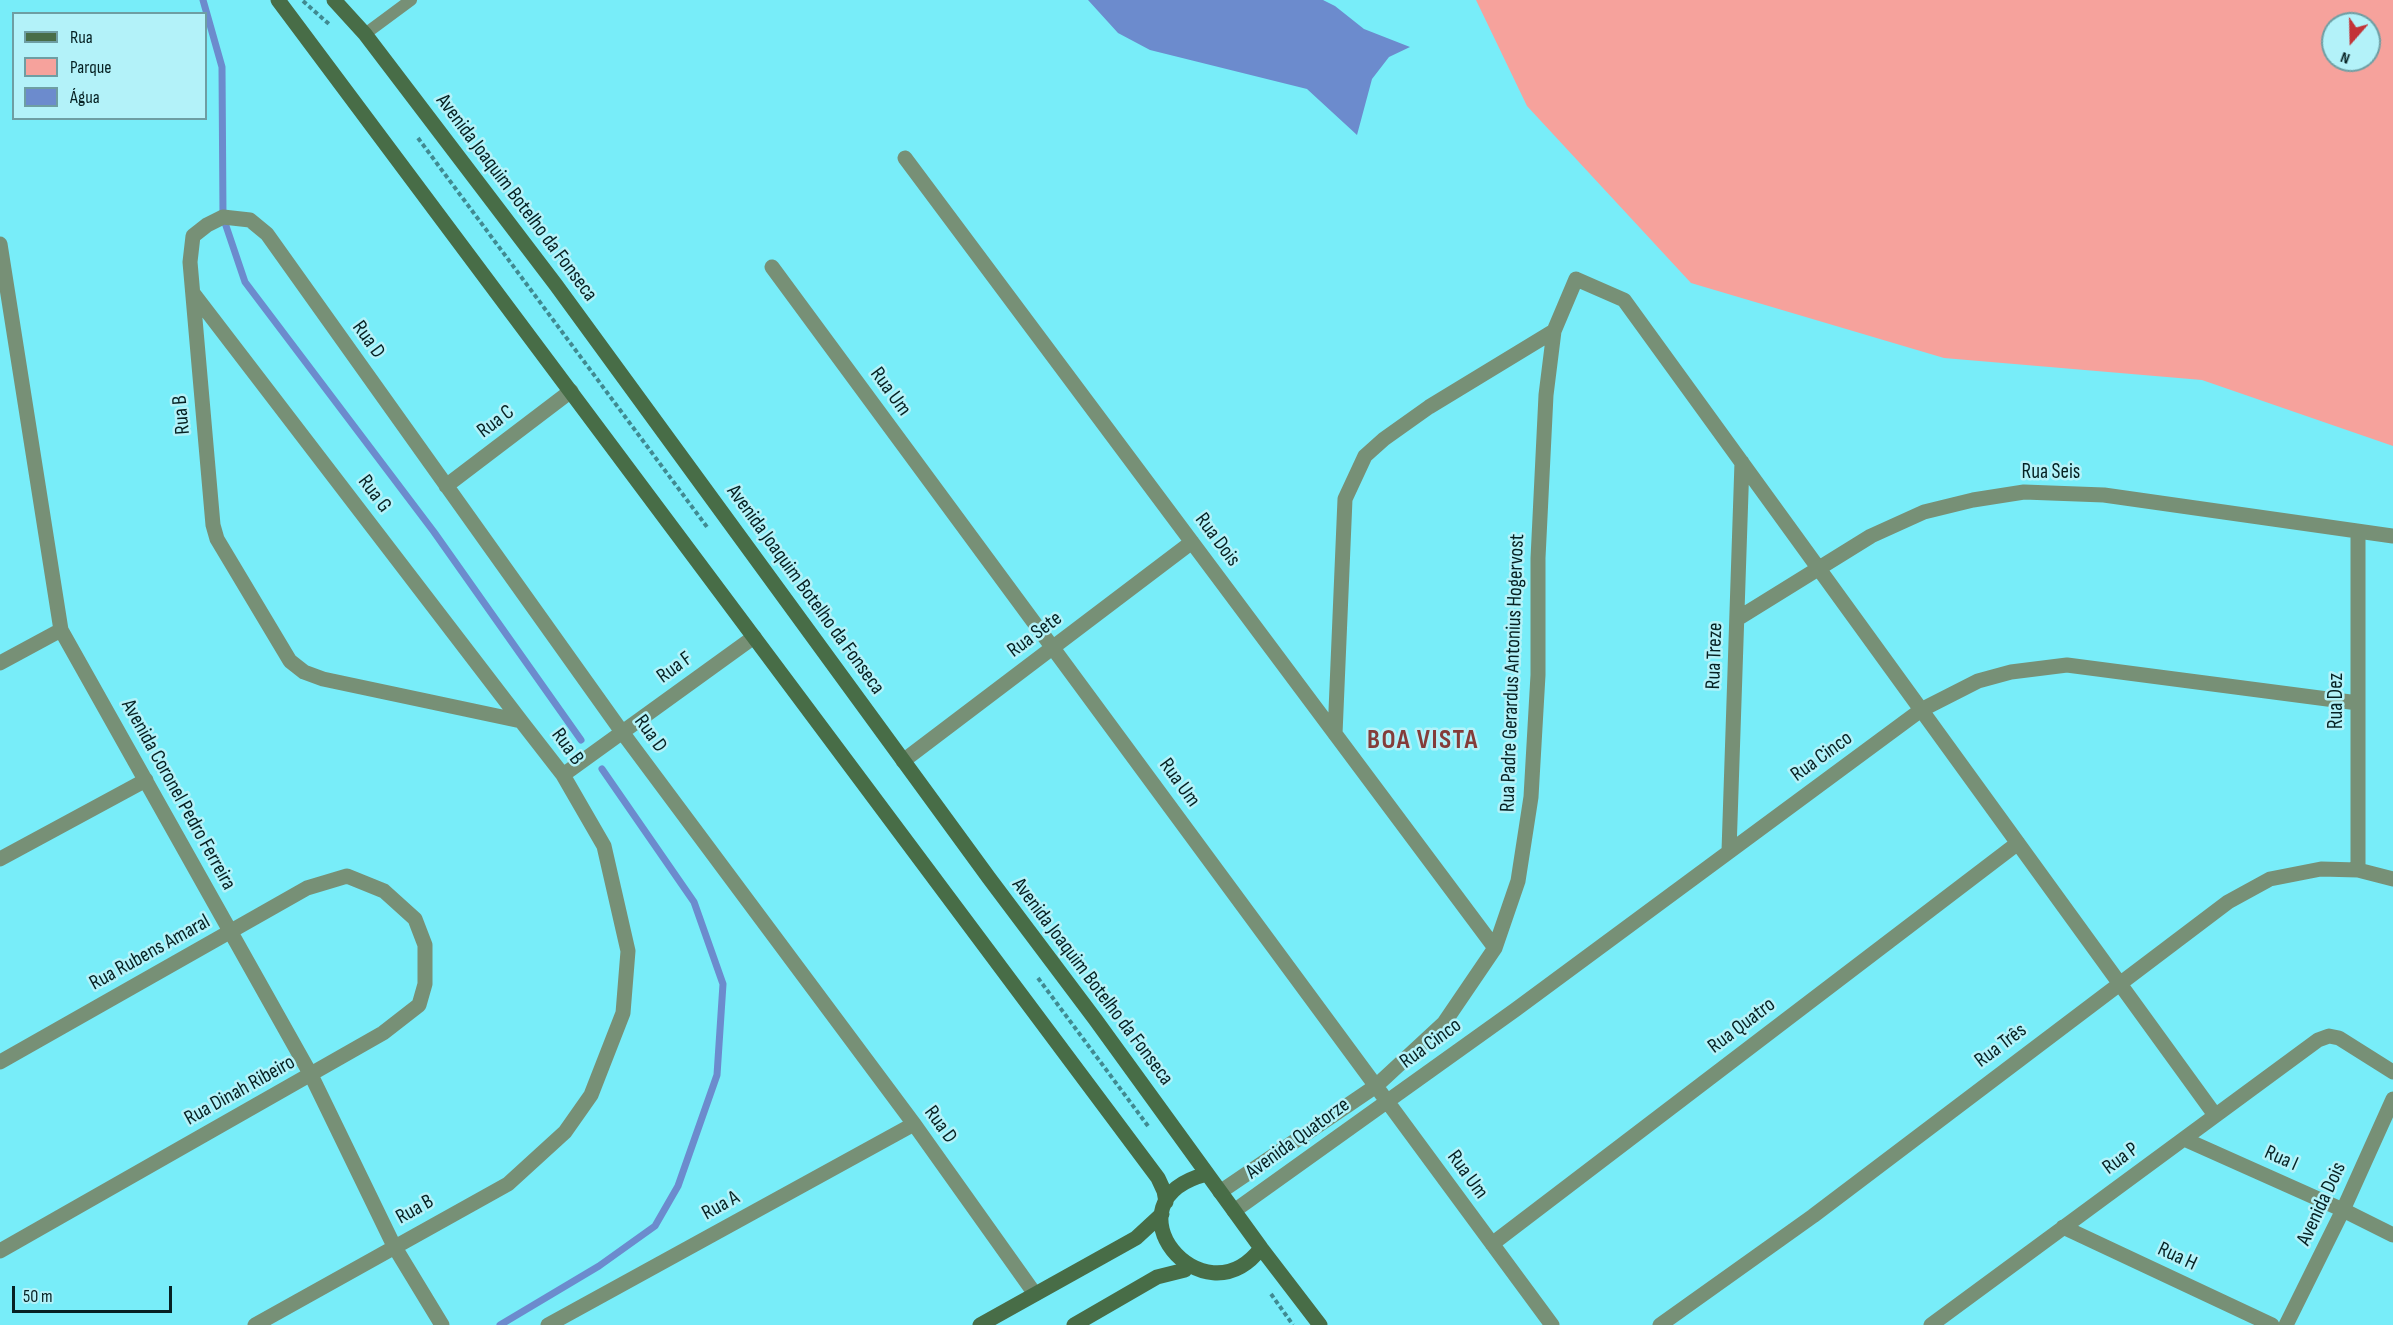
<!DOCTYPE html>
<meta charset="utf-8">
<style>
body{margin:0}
#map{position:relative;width:2393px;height:1325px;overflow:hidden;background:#78edf9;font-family:"Sofia Sans Condensed",sans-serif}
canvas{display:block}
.legend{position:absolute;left:12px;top:12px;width:195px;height:108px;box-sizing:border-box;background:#b3f2f9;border:2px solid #6e9ea3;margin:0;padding:8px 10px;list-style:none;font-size:18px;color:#062123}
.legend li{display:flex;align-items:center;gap:12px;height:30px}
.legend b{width:30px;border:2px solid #6e9ea3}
.north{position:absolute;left:2321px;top:12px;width:60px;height:60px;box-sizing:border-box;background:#b3f2f9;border:2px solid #6e9ea3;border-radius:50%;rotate:200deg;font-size:16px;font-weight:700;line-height:24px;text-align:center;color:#062123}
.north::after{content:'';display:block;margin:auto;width:21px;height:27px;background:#c33337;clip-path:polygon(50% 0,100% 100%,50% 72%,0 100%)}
.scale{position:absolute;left:12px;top:1286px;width:160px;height:27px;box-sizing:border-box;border:3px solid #062123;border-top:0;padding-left:8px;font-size:18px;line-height:21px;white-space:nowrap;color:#062123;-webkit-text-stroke:4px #b3f2f9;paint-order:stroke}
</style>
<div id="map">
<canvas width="2393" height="1325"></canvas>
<ul class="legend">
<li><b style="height:8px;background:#486d47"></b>Rua</li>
<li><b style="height:16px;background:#f6a29c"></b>Parque</li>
<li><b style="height:16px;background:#6c8bcd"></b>Água</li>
</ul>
<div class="north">N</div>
<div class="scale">50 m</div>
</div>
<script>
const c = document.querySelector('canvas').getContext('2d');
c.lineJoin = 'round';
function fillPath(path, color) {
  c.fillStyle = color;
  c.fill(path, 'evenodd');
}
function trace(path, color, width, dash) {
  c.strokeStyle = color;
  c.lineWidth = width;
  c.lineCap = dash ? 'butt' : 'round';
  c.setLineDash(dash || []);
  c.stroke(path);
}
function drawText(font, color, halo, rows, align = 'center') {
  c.font = font + ' "Sofia Sans Condensed",sans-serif';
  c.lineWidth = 5;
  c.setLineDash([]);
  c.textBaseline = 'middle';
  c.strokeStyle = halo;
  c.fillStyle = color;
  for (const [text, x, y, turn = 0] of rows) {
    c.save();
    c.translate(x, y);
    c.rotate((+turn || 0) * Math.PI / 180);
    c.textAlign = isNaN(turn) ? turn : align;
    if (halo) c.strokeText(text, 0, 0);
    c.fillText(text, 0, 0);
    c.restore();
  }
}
const green = new Path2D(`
 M1476 0H2393V446L2202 380 1944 358 1691 283 1527 106ZM2333 24H2369V60H2333Z`);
const water = new Path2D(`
 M1088 0H1323L1335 6 1364 29 1410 47 1389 57 1372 79 1357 135 1307 89 1150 50 1118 33Z`);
const stream = new Path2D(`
 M203 0 222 67 223 217 245 282 434 532 581 740
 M500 1325 599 1266 655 1226 678 1186 717 1075 723 984 694 902 602 769`);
const path = new Path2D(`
 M303 1 329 24
 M418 138 707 527
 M1038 978 1148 1126
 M1271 1294 1293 1325`);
const lane = new Path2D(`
 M365 34 411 0`);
const street = new Path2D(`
 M905 158 1495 948
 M0 244 61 630 311 1075 394 1246 442 1325
 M772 267 1552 1325
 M193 293 521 721
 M446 486 571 391
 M2358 532V870
 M1737 619 1871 536 1924 512 1973 500 2024 492 2104 495 2393 536
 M0 663 61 630
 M1335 734 1345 499 1365 456 1384 439 1429 407 1554 331
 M903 761 1192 542
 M563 775 754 637
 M1729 851 1742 462
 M0 859 146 780
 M0 1062 307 888 347 876 384 891 415 919 425 945V984L419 1005 383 1033 0 1251
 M2184 1139 2343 1210 2393 1235
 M1220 1192 1376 1086 1444 1023 1495 948 1518 881 1531 797 1538 675V558L1546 395 1554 331 1576 279 1624 300 2215 1115
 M1234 1211 1515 1010 1921 710 1978 681 2011 672 2067 665 2358 703
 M2063 1227 2272 1325
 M1492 1244 2018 843
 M255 1325 508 1184 565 1132 591 1095 623 1013 628 951 604 846 563 775 521 721 323 679 304 672 290 661 217 539 213 525 190 262 193 236 207 225 223 217 250 220 267 234 622 732 914 1124 1035 1294
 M548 1325 914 1124
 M1660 1325 1813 1216 2228 902 2270 879 2321 869 2358 870 2393 879
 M1931 1325 2318 1040 2329 1036 2339 1038 2393 1072
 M2286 1325 2343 1210 2393 1099`);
const secondary = new Path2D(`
 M278 0 1158 1178 1164 1191 1166 1202
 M334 0 365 34 556 285 989 878 1095 1019 1261 1248 1320 1325
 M1207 1174C1101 1201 1203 1325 1261 1248
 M980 1325 1136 1238 1162 1214
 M1074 1325 1157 1277 1185 1270`);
const streetNames = [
 ["Avenida Joaquim Botelho da Fonseca",516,198,53],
 ["Rua D",368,340,54],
 ["Rua Um",890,392,54],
 ["Rua B",182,415,-95],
 ["Rua C",496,422,-37],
 ["Rua Seis",2051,473],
 ["Rua G",374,494,53],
 ["Rua Dois",1217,540,53],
 ["Avenida Joaquim Botelho da Fonseca",805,590,54],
 ["Rua Sete",1035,635,-37],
 ["Rua Treze",1715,656,-88],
 ["Rua F",675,668,-36],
 ["Rua Padre Gerardus Antonius Hogervost",1513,673,-88],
 ["Rua Dez",2337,701,-90],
 ["Rua D",650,734,54],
 ["Rua B",567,747,54],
 ["Rua Cinco",1822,757,-36],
 ["Rua Um",1179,783,54],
 ["Avenida Coronel Pedro Ferreira",178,795,61],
 ["Rua Rubens Amaral",150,953,-29],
 ["Avenida Joaquim Botelho da Fonseca",1092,982,53],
 ["Rua Quatro",1742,1026,-37],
 ["Rua Cinco",1431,1044,-36],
 ["Rua Três",2001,1046,-37],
 ["Rua Dinah Ribeiro",240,1091,-29],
 ["Rua D",940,1125,54],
 ["Avenida Quatorze",1298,1139,-36],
 ["Rua P",2121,1159,-36],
 ["Rua I",2281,1159,24],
 ["Rua Um",1467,1175,54],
 ["Avenida Dois",2322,1204,-65],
 ["Rua A",721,1206,-29],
 ["Rua B",415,1210,-29],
 ["Rua H",2177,1257,25]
];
const districtNames = [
 ["BOA VISTA",1423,741]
];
fillPath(green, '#f6a29c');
fillPath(water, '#6c8bcd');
trace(stream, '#6c8bcd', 7);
trace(path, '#408a91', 4, [4.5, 3]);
trace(lane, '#779076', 12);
trace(street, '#779076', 15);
trace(secondary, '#486d47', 15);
drawText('21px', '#062123', '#b3f2f9', streetNames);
c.letterSpacing = '1.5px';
drawText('bold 27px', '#843c39', '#b3f2f9', districtNames);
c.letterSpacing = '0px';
</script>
